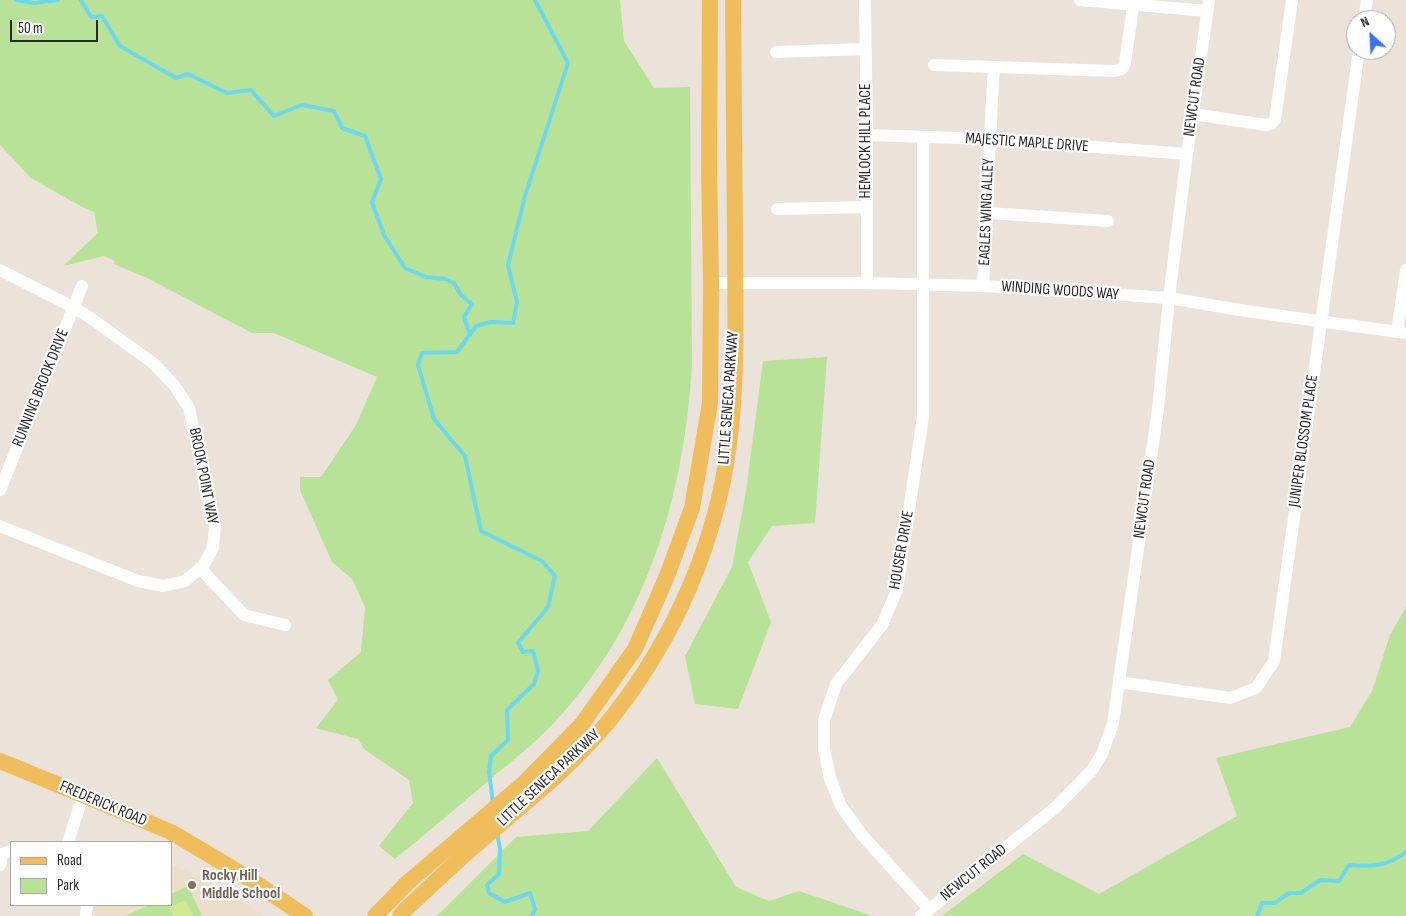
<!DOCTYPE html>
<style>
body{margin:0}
#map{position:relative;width:1406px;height:916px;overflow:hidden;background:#ebe2da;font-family:"Sofia Sans Condensed",sans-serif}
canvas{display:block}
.legend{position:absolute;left:10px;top:841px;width:162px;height:65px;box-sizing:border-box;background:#fff;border:1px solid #a9a9a9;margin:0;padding:6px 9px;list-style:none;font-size:15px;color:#292929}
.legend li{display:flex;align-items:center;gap:10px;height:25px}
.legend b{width:25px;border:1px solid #a9a9a9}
.north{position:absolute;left:1346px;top:10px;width:50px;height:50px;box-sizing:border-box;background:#fff;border:1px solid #a9a9a9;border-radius:50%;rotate:335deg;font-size:14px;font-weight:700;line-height:20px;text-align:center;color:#292929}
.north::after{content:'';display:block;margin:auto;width:18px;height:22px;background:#3a71f8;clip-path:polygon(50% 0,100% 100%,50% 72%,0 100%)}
.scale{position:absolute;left:10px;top:20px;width:88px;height:22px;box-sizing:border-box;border:2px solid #292929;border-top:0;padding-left:6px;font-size:15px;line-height:18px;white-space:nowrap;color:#292929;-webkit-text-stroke:4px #fff;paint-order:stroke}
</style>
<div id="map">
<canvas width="1406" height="916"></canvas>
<ul class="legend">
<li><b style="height:6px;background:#efbd5b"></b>Road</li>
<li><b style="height:14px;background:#b8e297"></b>Park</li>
</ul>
<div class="north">N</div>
<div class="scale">50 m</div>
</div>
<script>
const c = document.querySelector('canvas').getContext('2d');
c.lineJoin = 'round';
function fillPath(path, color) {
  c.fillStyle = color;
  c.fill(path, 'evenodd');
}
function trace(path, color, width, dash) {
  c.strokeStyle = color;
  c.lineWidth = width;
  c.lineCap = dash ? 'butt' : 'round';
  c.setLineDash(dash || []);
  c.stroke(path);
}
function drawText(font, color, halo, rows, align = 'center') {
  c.font = font + ' "Sofia Sans Condensed",sans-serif';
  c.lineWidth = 4.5;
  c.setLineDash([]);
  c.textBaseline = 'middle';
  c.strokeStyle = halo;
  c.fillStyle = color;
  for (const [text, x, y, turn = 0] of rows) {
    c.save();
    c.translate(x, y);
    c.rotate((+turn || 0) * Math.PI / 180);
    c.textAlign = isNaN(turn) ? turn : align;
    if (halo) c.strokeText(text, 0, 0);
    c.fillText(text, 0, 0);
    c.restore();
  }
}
const education = new Path2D(`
 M171 865 193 874 232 895 264 916H88L90 905H171Z`);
const green = new Path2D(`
 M0 0H620L624 41 654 88 690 87 692 364C684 499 645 630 548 729 531 746 512 761 494 776 461 804 428 832 395 859L379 846 413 803 409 780 364 749 358 739 316 728 338 700 328 680 361 652 365 607 352 579 332 562 300 490V477H321L356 425 377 377 274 333H252L147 278 114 264 115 261 104 256 63 266 98 233 94 212 82 207 31 178 0 145Z
 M827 357 815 523 772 526 748 562 771 622 738 709 695 704 685 656 732 567 746 491 763 361Z
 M1406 607V916H942L1023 854 1099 894 1237 816 1216 758 1350 727 1372 691 1390 635Z
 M657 758 736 887 769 901 799 891 873 916H437L516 837 588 831Z
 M188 886 202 916H125L149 905H171V894Z`);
const pitch = new Path2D(`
 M186 900 193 916H173L169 907Z`);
const stream = new Path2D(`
 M16 0 34 3 58 0
 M81 0 91 17 102 16 120 46 176 78 188 74 227 93 251 90 274 116 302 105 334 111 342 128 365 136 381 179 372 202 384 235 405 268 426 277 445 279 454 283 461 295 472 304 464 317 470 335
 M493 803 489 772 491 756 508 740 507 710 534 684 538 671 533 651 523 652 518 643 548 607 555 576 542 561 481 531 465 456 434 419 418 365 422 353 457 352 476 326 491 322 513 323 517 302 508 265 525 196 568 63 535 0
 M497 832 500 849 499 874 487 885 489 893 505 902 530 893 535 909 532 916
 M1257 916 1262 903H1275L1289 893H1301L1320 880 1339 881 1349 865C1371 867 1388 866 1406 852`);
const minor = new Path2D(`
 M865 0 867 135V283
 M1080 0 1207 11
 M1364 20 1367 0
 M776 52 865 49
 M934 65 1115 71 1122 69 1125 63 1134 0
 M1193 114 1266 125 1271 124 1275 120 1292 0
 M867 135 989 139 1187 154
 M923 137V417L897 590 882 625 836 684 824 720V749L830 778 841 806 862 835 929 909
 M777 209 866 207
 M988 213 1108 221
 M0 270 73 307 92 319 153 363 174 385 189 408 215 526 213 548 203 566 185 581 163 586 138 581 0 526
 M711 283H867L983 286 1169 298 1246 311 1406 333
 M983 286C988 213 989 140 994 68
 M1397 332 1406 270
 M0 490 82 286
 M200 568 244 615 285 625
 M1119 682 1230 698 1256 688 1274 661 1359 50
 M68 842 83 795
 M0 865 2 854 11 851
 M86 916 87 905
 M921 916 1056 807 1092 770 1102 754 1113 723 1158 409 1169 298 1187 154 1209 0`);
const major = new Path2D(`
 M0 761 83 795 171 832 245 876 305 916
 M375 916 407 883 523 784 582 724 635 649 667 576 692 508 710 403 711 283 709 165 710 0
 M400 916 406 909C430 887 453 864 478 843 525 803 574 765 613 716 675 637 716 543 729 444 738 377 735 309 735 243 734 162 734 81 733 0`);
const markers = [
 [192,885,5,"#8d6e63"]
];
const streetNames = [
 ["NEWCUT ROAD",1195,97,-82],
 ["HEMLOCK HILL PLACE",866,141,-90],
 ["MAJESTIC MAPLE DRIVE",1027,143,4],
 ["EAGLES WING ALLEY",987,212,-88],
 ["WINDING WOODS WAY",1060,291,4],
 ["RUNNING BROOK DRIVE",41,388,-68],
 ["LITTLE SENECA PARKWAY",729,398,-86],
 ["JUNIPER BLOSSOM PLACE",1304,441,-82],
 ["BROOK POINT WAY",203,476,79],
 ["NEWCUT ROAD",1145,499,-82],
 ["HOUSER DRIVE",902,550,-80],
 ["LITTLE SENECA PARKWAY",549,778,-43],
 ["FREDERICK ROAD",103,804,23],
 ["NEWCUT ROAD",974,873,-39]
];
const educationNames = [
 ["Rocky Hill",202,876],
 ["Middle School",202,894]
];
fillPath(education, '#eddec9');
fillPath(green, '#b8e297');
fillPath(pitch, '#cde992');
trace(stream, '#6dd8ed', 4);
trace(minor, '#fff', 12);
trace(major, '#efbd5b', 16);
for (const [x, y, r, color] of markers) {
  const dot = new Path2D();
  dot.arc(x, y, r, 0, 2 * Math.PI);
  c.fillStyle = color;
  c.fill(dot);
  trace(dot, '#fff', 2);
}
drawText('16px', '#292929', '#fff', streetNames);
drawText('bold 16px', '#785e54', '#fff', educationNames, 'left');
</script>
